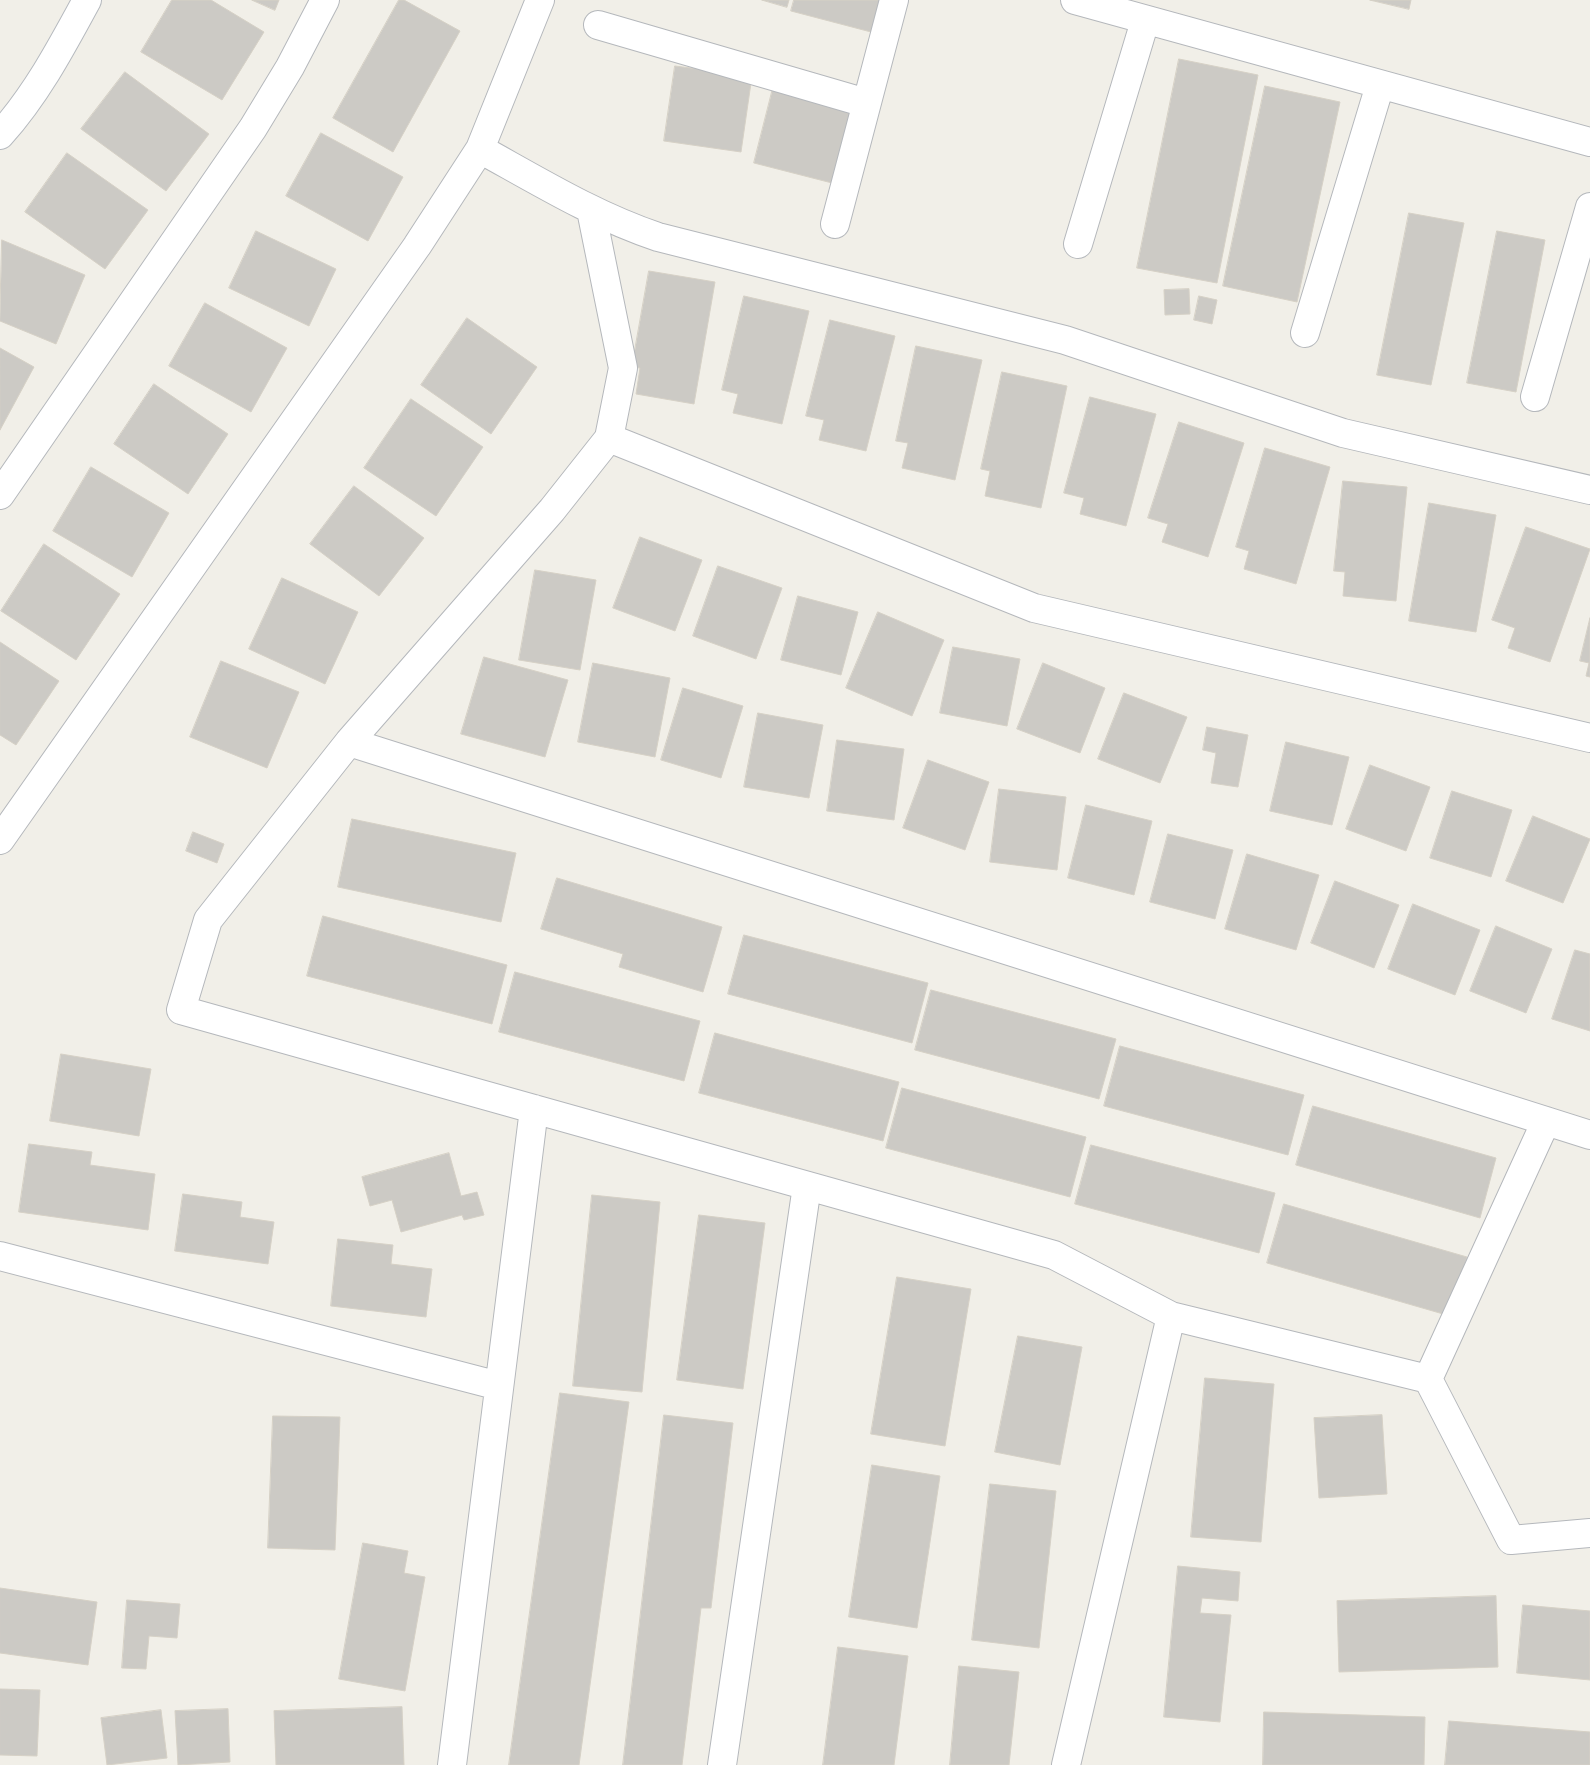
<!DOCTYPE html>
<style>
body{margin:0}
canvas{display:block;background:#f1efe8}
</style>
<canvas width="1590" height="1765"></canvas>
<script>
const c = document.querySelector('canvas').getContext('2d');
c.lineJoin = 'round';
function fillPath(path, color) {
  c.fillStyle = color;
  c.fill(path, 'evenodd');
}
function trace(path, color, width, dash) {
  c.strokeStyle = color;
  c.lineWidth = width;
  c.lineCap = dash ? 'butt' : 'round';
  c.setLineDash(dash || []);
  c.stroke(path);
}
const building = new Path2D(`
 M172 0H211L264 32 222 100 141 52Z
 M252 0H279L275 10Z
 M399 0H404L460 31 393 152 333 118Z
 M762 0H789L787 7Z
 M794 0H880L871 32 791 11Z
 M1370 0H1411L1409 9Z
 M1179 59 1258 75 1217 283 1137 268Z
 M675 66 752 76 741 152 664 141Z
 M125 72 209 134 166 191 81 129Z
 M1265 86 1340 102 1297 302 1223 286Z
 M773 88 852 107 832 183 754 163Z
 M321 133 403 177 368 241 286 196Z
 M67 153 148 210 105 269 25 212Z
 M1409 213 1464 223 1431 385 1377 375Z
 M256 231 336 269 309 326 229 288Z
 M1497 231 1545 240 1516 392 1467 383Z
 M2 240 85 275 56 344 0 321Z
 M649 271 715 282 694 404 636 394 640 368 632 367Z
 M1189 289 1190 314 1165 315 1164 290Z
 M744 296 809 311 782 424 733 413 738 394 722 390Z
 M1199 296 1217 300 1212 324 1194 320Z
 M205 303 287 348 251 412 169 366Z
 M467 318 537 367 491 434 421 385Z
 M830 320 895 336 866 451 819 440 824 420 806 416Z
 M916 346 982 360 955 480 902 468 908 443 896 441Z
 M0 348 34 367 0 430Z
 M1002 372 1067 386 1041 508 985 496 990 471 981 469Z
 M154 384 228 434 188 494 114 444Z
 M1090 397 1156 414 1126 526 1080 514 1084 498 1064 493Z
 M411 399 483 447 436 516 364 468Z
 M1179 422 1244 443 1208 557 1162 542 1168 524 1148 518Z
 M1265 448 1330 467 1296 584 1244 569 1249 551 1236 547Z
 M91 467 169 513 132 577 53 531Z
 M1343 481 1407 487 1396 601 1343 596 1345 572 1334 571Z
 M354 486 424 538 379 596 310 544Z
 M1429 503 1496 515 1476 632 1409 621Z
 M1526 527 1590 549 1550 662 1508 648 1515 628 1492 620Z
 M640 537 702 560 675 631 613 608Z
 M44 544 120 594 76 660 1 611Z
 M718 566 782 588 756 659 693 636Z
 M535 570 596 580 580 670 519 660Z
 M282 578 358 612 325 684 249 649Z
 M798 596 858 612 841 675 781 660Z
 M878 612 944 640 912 716 846 688Z
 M1590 618V677L1586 676 1589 663 1580 661Z
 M0 642 59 681 16 745 0 735Z
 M953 647 1020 659 1007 726 940 713Z
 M484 657 568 680 545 757 461 734Z
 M221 661 299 692 267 768 190 737Z
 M593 663 670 678 655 757 578 742Z
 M1043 663 1105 688 1080 753 1017 729Z
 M683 688 743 706 721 778 661 760Z
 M1124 693 1187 717 1160 783 1098 759Z
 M758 713 823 725 809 798 744 787Z
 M1207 727 1248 735 1238 787 1211 783 1216 753 1203 750Z
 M837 740 904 749 894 820 827 811Z
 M1286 742 1349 757 1332 825 1270 811Z
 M928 760 989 782 965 850 903 828Z
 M1370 765 1430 787 1406 851 1346 829Z
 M999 789 1066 797 1057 870 990 862Z
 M1452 791 1512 810 1491 877 1430 858Z
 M1086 805 1152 821 1134 895 1068 878Z
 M1533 816 1590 839 1563 903 1506 881Z
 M352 819 516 853 501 922 338 887Z
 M193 832 224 844 217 863 186 851Z
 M1168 834 1233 850 1215 919 1150 902Z
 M1247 854 1319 875 1296 950 1225 929Z
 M557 878 722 927 703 992 619 967 623 954 541 929Z
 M1335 881 1399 905 1374 968 1311 943Z
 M1413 904 1480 930 1455 995 1388 969Z
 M323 916 507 965 492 1024 307 976Z
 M1496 926 1552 949 1526 1013 1470 991Z
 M744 935 928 983 912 1043 728 994Z
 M1575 950 1590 954V1031L1552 1019Z
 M515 972 700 1021 684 1081 499 1032Z
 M931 990 1116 1039 1099 1099 915 1050Z
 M715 1033 899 1082 883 1141 699 1093Z
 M1120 1046 1304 1095 1288 1155 1104 1106Z
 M61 1054 151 1069 139 1136 50 1121Z
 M902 1088 1086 1137 1070 1197 886 1148Z
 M1313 1106 1496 1158 1480 1218 1296 1165Z
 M29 1144 92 1152 90 1165 155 1174 148 1230 19 1212Z
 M1091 1145 1275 1193 1259 1253 1075 1204Z
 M449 1153 461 1196 477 1192 484 1215 464 1220 462 1215 401 1232 392 1200 370 1206 362 1177Z
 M183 1194 242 1202 240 1217 274 1222 268 1264 175 1251Z
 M592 1195 660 1202 642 1392 573 1386Z
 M1284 1204 1467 1257 1450 1316 1267 1263Z
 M699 1215 765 1223 743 1389 677 1380Z
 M338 1239 393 1245 391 1264 432 1269 426 1317 331 1306Z
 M897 1277 971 1289 945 1446 871 1434Z
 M1018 1336 1082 1347 1060 1465 995 1452Z
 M1205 1378 1274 1384 1261 1542 1191 1537Z
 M560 1393 629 1402 579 1765H509Z
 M664 1415 733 1423 711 1608H701L682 1765H623Z
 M1382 1415 1387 1494 1319 1498 1314 1418Z
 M273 1416 340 1417 335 1550 268 1548Z
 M872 1465 940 1476 917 1628 849 1617Z
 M990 1484 1056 1491 1039 1648 972 1640Z
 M363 1543 408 1551 404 1573 425 1577 405 1691 339 1679Z
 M1178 1566 1240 1572 1238 1601 1202 1598 1200 1613 1231 1615 1220 1722 1164 1717Z
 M0 1588 97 1602 88 1665 0 1653Z
 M1496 1596 1498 1667 1339 1672 1337 1601Z
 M127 1600 180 1604 177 1638 149 1636 146 1669 122 1668Z
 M1523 1605 1590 1611V1680L1517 1673Z
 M838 1647 908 1656 894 1765H823Z
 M959 1666 1019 1672 1009 1765H950Z
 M0 1689 40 1690 37 1756 0 1755Z
 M402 1707 404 1765H276L274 1711Z
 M228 1709 230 1762 178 1765 175 1711Z
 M161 1710 167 1758 107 1765 101 1718Z
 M1264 1712 1425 1717 1424 1765H1263Z
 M1449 1721 1590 1732V1765H1445Z`);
const street = new Path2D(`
 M1075 0 1590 142
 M598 25 866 103
 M480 149C538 181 595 216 658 237L1065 340 1343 433 1590 490
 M591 210 623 368 609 438 552 510 349 742 208 920 181 1010 1054 1255 1171 1316 1428 1379 1511 1540 1590 1533
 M835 224 894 0
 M1078 244 1145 21
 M1305 333 1380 85
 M1535 397 1590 207
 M609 438 1034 608 1590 738
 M0 495 253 128 290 67 325 0
 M349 742 1590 1135
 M0 840 417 246 480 149 540 0
 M0 1256 499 1386
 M1428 1379 1546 1121
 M452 1765 534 1109
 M722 1765 807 1186
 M1066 1765 1171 1316`);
const secondary = new Path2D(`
 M0 135C36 95 61 48 87 0`);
fillPath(building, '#cccac5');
trace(building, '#d6d1c6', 1);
trace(street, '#b5b8bc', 30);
trace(secondary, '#b6babf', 30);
trace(street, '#fff', 28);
trace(secondary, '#fff', 28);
</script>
